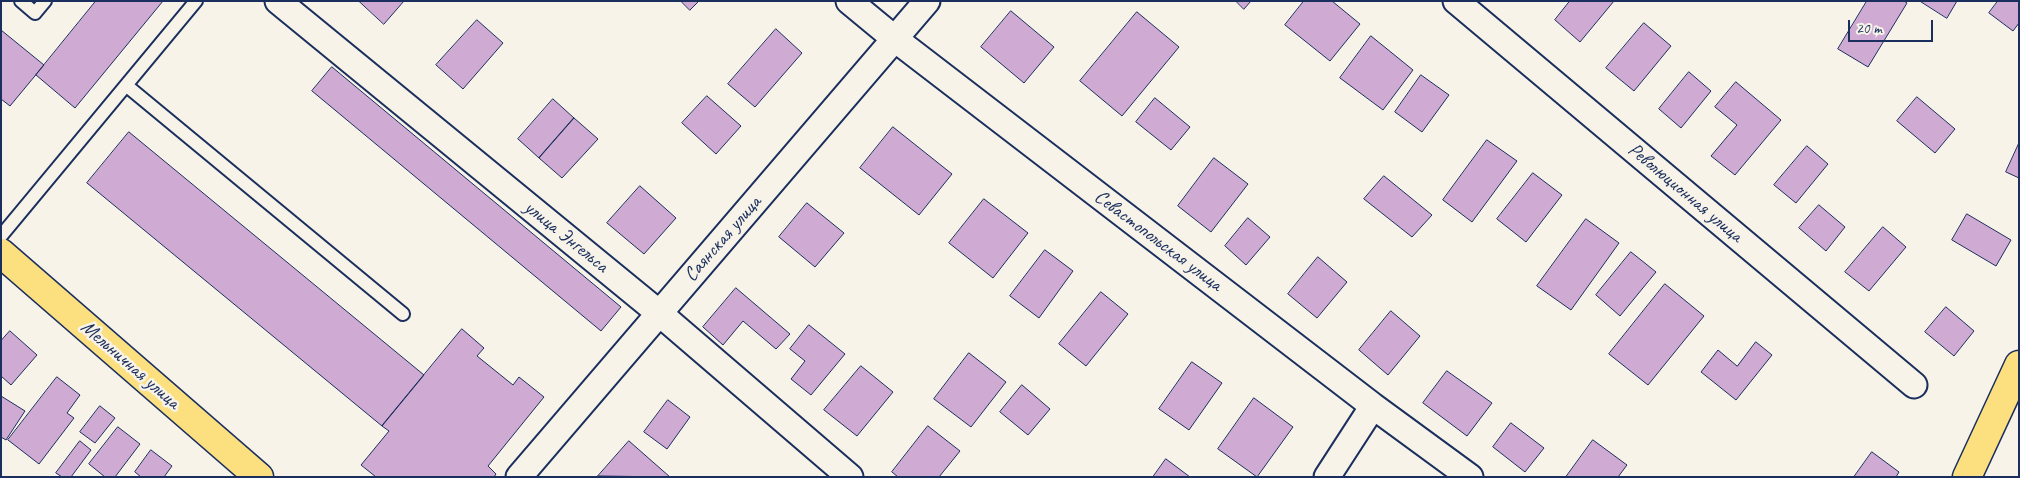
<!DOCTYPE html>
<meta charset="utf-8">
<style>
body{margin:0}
#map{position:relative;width:2020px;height:478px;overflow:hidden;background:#f7f3e8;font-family:Caveat,sans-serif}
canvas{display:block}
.frame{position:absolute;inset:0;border:2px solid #1b2f5e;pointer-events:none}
.scale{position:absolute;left:1848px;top:20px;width:85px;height:22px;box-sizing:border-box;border:2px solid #1b2f5e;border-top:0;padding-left:6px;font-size:15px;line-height:18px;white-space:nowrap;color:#1b2f5e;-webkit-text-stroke:4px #f7f3e8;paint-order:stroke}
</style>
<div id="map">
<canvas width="2020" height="478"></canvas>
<div class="frame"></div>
<div class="scale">20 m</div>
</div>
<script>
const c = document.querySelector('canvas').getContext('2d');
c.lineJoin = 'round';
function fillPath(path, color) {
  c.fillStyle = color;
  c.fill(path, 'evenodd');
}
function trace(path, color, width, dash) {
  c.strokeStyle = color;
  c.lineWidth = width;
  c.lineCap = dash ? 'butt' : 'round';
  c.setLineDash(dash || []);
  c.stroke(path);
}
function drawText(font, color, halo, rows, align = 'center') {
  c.font = font + ' Caveat,sans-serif';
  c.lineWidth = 5;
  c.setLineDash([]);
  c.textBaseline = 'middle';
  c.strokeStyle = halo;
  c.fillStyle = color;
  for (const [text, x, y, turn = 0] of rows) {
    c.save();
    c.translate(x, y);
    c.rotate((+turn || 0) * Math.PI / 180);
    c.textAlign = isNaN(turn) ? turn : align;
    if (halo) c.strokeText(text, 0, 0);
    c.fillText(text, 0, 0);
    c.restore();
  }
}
const building = new Path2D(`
 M96 1H163L75 108 36 75Z
 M359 1H404L384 24Z
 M681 1H699L690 10Z
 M1236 1H1251L1244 9Z
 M1304 1H1332L1360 24 1330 61 1285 25Z
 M1570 1H1614L1580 42 1555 20Z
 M1867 1H1904L1907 3 1868 67 1838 49Z
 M1920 1H1957L1947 18Z
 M1998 1H2019V23L2013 31 1989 13Z
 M1011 11 1054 47 1024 83 981 47Z
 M1137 12 1179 47 1122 116 1080 81Z
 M477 20 503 43 463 89 436 65Z
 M1644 23 1671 46 1634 91 1606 68Z
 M776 29 802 53 755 107 728 84Z
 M1 30 44 65 10 106 1 99Z
 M1371 36 1413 70 1383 110 1340 78Z
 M332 67 621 307 601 331 312 91Z
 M1689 72 1711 91 1681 128 1659 109Z
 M1421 75 1449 95 1422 132 1395 112Z
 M1736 82 1781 120 1735 175 1711 156 1737 125 1715 107Z
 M707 96 741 126 716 154 682 123Z
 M1917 97 1955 129 1935 153 1897 121Z
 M1155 98 1190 127 1171 150 1136 122Z
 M553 99 574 118 539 158 518 139Z
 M574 118 598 139 562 178 539 158Z
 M893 127 952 174 919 215 860 168Z
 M129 132 424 375 382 426 87 183Z
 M1487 140 1517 161 1472 222 1443 200Z
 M2019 143V178L2006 172Z
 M1807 146 1828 164 1796 203 1774 185Z
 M1214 158 1248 184 1211 232 1178 206Z
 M1533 173 1562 195 1526 242 1497 219Z
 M1384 176 1432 215 1412 237 1364 199Z
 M640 186 676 218 644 254 607 223Z
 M984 199 1028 233 993 278 949 243Z
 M807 203 844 233 815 267 779 237Z
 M1819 205 1845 227 1826 251 1799 228Z
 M1967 214 2011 240 1996 266 1952 240Z
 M1248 218 1270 237 1246 265 1225 246Z
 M1586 219 1619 243 1571 310 1537 286Z
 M1883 227 1906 247 1869 291 1845 272Z
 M1045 250 1073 271 1039 318 1010 296Z
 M1631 252 1656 272 1620 316 1596 295Z
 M1318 257 1347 282 1317 318 1288 294Z
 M1665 284 1704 316 1648 385 1609 354Z
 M736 288 790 334 776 349 743 321 723 345 703 327Z
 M1101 292 1128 314 1086 366 1059 344Z
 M1946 307 1974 331 1954 356 1925 332Z
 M1391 311 1420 336 1388 375 1359 350Z
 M809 325 845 354 811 395 791 379 805 361 790 349Z
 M462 329 484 348 477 356 513 385 519 377 544 397 488 466 496 474 494 477H376L361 465 389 431 382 426Z
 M10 331 37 355 11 385 1 376V341Z
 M1756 342 1772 355 1736 400 1701 372 1718 350 1737 366Z
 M969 353 1006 382 971 427 934 399Z
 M1192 362 1222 383 1189 430 1159 409Z
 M861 366 893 392 857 436 824 410Z
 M1447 371 1492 403 1467 436 1423 403Z
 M57 377 80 395 67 413 74 418 39 464 8 440Z
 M1022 385 1050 409 1028 435 1000 412Z
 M1 396 25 411 6 440 1 437Z
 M1254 398 1293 427 1257 477 1218 449Z
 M668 400 690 417 667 449 644 432Z
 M100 406 115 418 95 443 80 432Z
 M1511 423 1544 448 1525 472 1493 447Z
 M928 426 960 451 939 477H898L892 472Z
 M118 427 140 444 115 477H105L89 464Z
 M1593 440 1627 465 1618 477H1566Z
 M80 441 91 450 71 477H62L56 473Z
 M629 441 670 477 598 476Z
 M151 450 172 466 164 477H141L135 472Z
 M1872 452 1899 472 1896 477H1854Z
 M1166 459 1190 477H1153Z`);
const lane = new Path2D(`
 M21 1 35 13 45 1
 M127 86 403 314
 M1 236 196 1`);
const street = new Path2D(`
 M278 1 659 313 850 477
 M849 1 895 39 1373 406 1470 477
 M1456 1 1914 385
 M519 477 927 1
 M1327 477 1373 406`);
const primary = new Path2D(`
 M1 253 259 477
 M1967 477 2019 365`);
const streetNames = [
 ["Революционная улица",1685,193,40],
 ["улица Энгельса",566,237,39],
 ["Саянская улица",723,239,-49],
 ["Севастопольская улица",1158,241,37],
 ["Мельничная улица",130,365,41]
];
fillPath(building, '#cfaad3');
trace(building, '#1b2f5e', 1);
trace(lane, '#1b2f5e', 16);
trace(street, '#1b2f5e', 29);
trace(primary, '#1b2f5e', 31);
trace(lane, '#f7f3e8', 12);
trace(street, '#f7f3e8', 25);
trace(primary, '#fce080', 28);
drawText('20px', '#1b2f5e', '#f7f3e8', streetNames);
</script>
